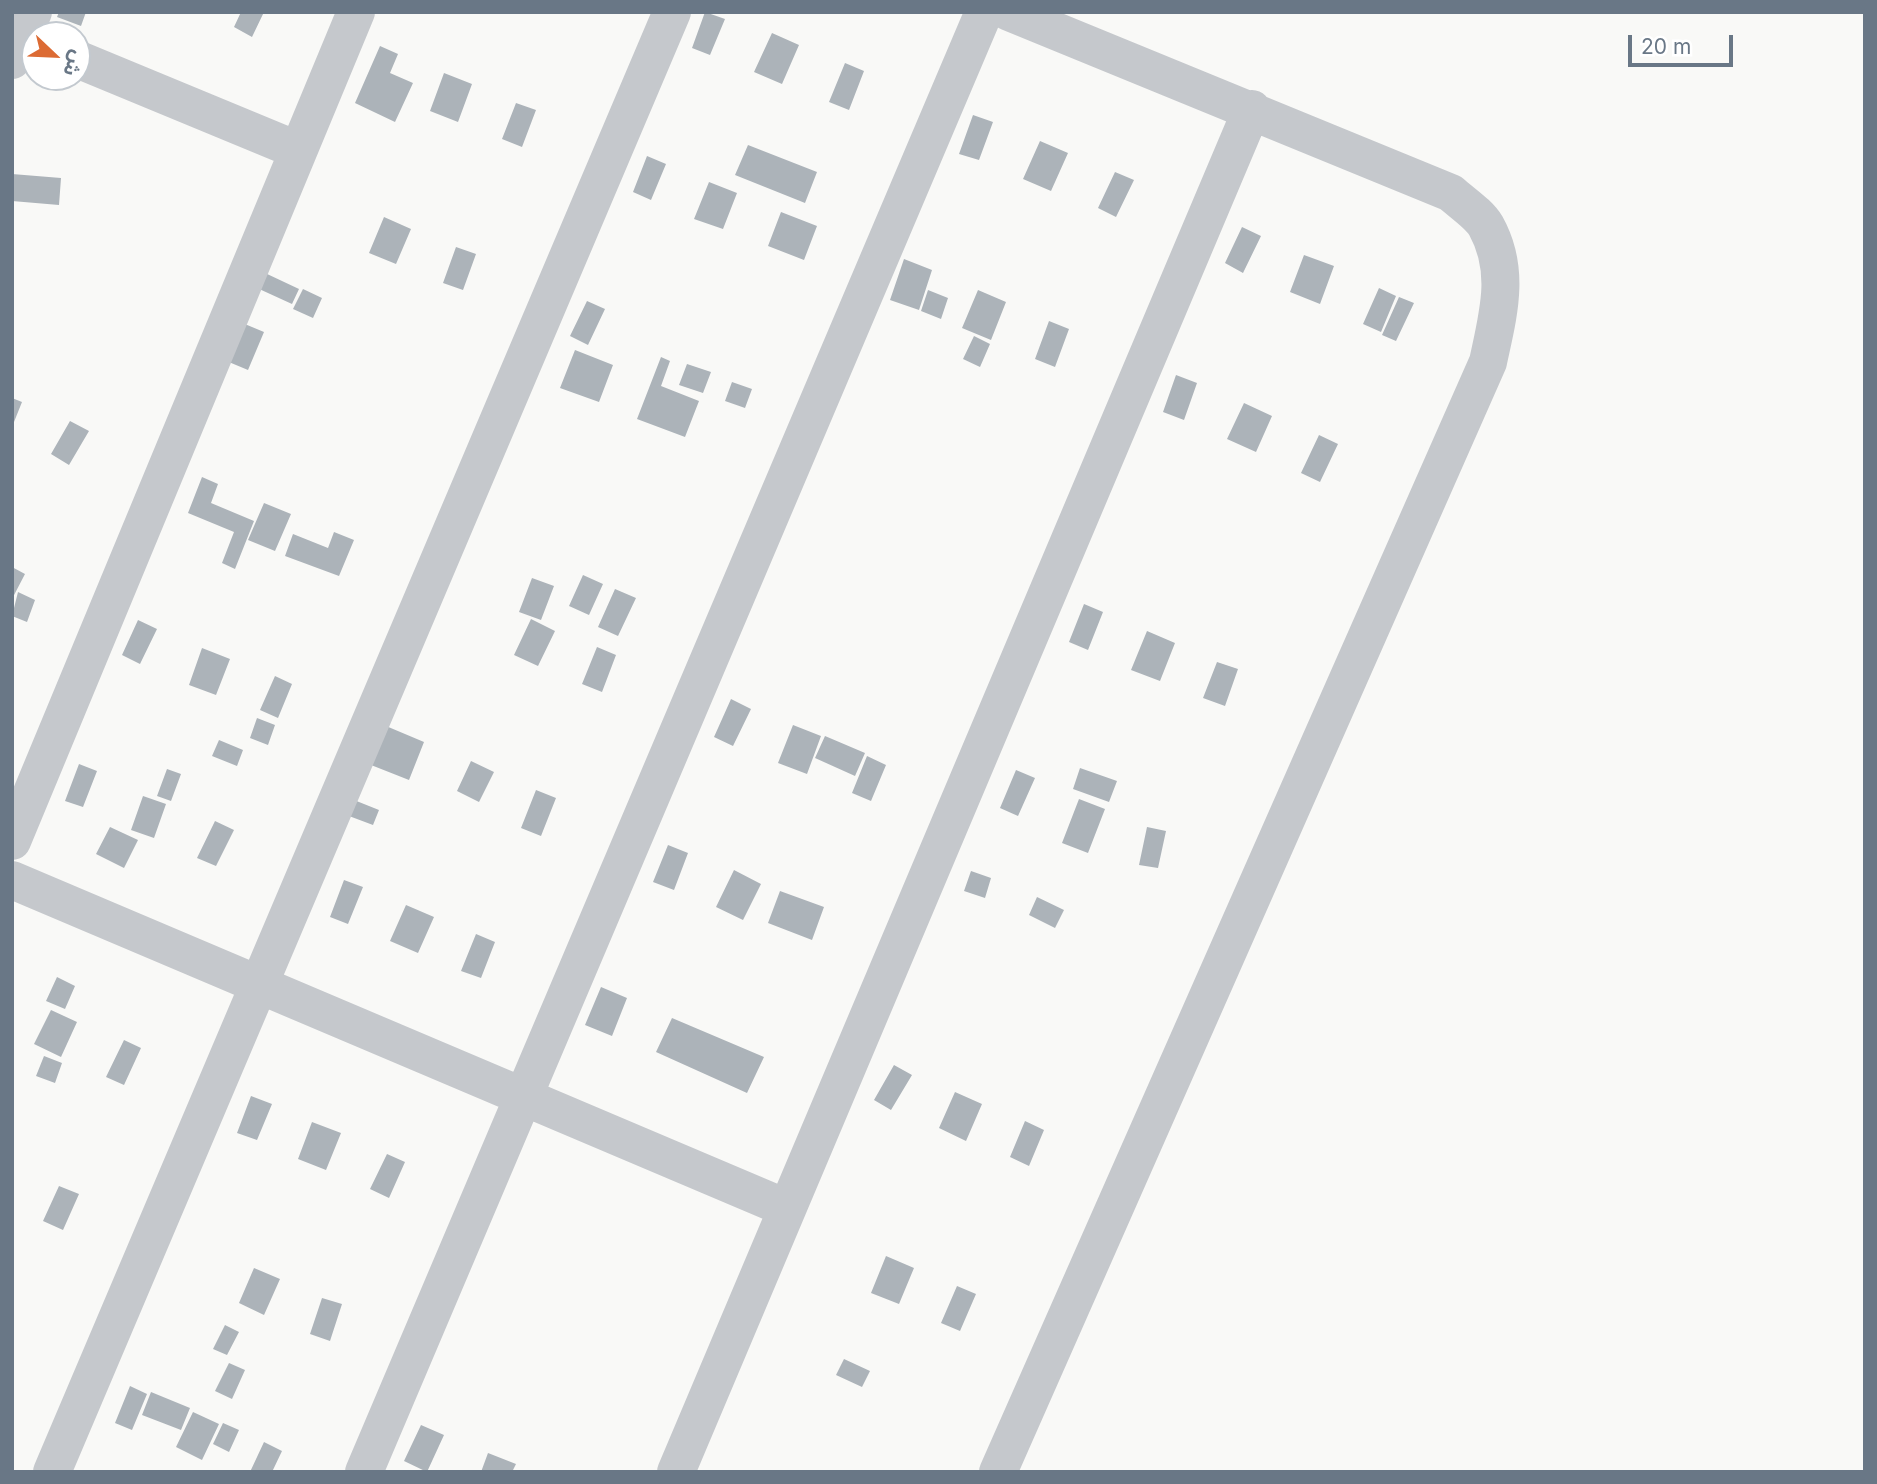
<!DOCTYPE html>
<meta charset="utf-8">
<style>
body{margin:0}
#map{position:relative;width:1877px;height:1484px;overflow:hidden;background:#f9f9f7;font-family:Inter,"Noto Sans Arabic",sans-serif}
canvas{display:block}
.frame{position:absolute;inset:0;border:14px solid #697786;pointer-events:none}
.north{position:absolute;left:21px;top:21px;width:70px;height:70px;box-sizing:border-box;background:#fff;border:2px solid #c3c9cf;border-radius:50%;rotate:113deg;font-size:19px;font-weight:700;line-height:28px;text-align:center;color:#697786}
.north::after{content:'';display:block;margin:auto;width:24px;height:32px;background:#dc6b34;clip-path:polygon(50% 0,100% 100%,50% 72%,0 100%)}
.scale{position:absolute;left:1628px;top:35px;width:105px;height:32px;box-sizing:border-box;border:4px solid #697786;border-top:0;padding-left:9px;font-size:21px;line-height:24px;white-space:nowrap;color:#697786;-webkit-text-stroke:5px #fff;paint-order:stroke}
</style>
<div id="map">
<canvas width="1877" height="1484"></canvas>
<div class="frame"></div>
<div class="north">ش</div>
<div class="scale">20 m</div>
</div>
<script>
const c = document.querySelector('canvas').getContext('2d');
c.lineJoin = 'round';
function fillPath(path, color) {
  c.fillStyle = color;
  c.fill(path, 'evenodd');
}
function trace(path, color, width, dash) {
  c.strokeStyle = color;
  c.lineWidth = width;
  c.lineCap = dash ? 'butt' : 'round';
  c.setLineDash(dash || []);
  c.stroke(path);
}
const building = new Path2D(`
 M59 12H86L81 26 57 17Z
 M241 12H264L252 37 234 27Z
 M705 12 725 19 710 55 692 48Z
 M772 33 799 45 782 84 754 72Z
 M380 46 398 54 390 73 413 83 395 122 355 103Z
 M845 63 864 71 849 110 829 102Z
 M444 73 472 84 458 122 430 111Z
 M516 103 536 110 522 147 502 139Z
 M973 115 993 122 979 160 959 154Z
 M1040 141 1068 153 1051 191 1023 179Z
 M748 145 817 172 805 203 735 175Z
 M647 156 666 164 651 200 633 192Z
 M1115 172 1134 180 1116 217 1098 208Z
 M12 174 61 178 59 205 12 201Z
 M709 182 737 193 723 229 694 219Z
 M781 212 817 226 804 260 768 246Z
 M384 217 411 229 396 264 369 253Z
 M1242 227 1261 236 1243 273 1225 263Z
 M456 247 476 254 463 290 443 283Z
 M1304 255 1334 266 1320 304 1290 292Z
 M904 259 932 270 919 310 890 300Z
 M265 273 299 289 292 304 257 288Z
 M1379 288 1396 296 1381 332 1363 324Z
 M303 289 322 298 313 318 293 309Z
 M928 290 948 298 941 319 921 311Z
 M978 290 1006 302 991 340 962 328Z
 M1399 297 1414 303 1396 341 1382 335Z
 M587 301 605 309 588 345 570 336Z
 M1049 321 1069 329 1055 367 1035 359Z
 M240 322 264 332 248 370 224 360Z
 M974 336 990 344 980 367 963 359Z
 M575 350 613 365 599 402 560 388Z
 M661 357 670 361 661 386 699 401 685 437 637 419Z
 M687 364 711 372 703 393 679 385Z
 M1176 375 1197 383 1184 420 1163 412Z
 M732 382 752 389 745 408 725 401Z
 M12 398 22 402 12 427Z
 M1244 403 1272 416 1256 452 1227 439Z
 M70 421 89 431 69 465 51 454Z
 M1319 435 1338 444 1320 482 1301 473Z
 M202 477 218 484 211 503 254 521 235 569 222 563 234 532 188 513Z
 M264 503 291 514 275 551 248 540Z
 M334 532 354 540 339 576 285 556 293 534 328 548Z
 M12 567 25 574 12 599Z
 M583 575 603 584 589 615 569 606Z
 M532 578 554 586 541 620 519 612Z
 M615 589 636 598 618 636 598 627Z
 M18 592 35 600 27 622 12 616Z
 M1084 604 1103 612 1088 650 1069 642Z
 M531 619 555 631 538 666 514 655Z
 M138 620 157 629 140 664 122 655Z
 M1147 631 1175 643 1160 681 1131 670Z
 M597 647 616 655 602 692 582 684Z
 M202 648 230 659 216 695 189 685Z
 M1217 662 1238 669 1225 706 1203 698Z
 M275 676 292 684 278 718 260 710Z
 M731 699 751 709 733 746 714 737Z
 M257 718 275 725 268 745 250 738Z
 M793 725 821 736 807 774 778 763Z
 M386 726 424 742 409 780 371 765Z
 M825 736 865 753 855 776 815 758Z
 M219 740 243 750 237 766 212 756Z
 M867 756 886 765 871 801 852 793Z
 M471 761 494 772 479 802 457 791Z
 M79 764 97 771 83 807 65 801Z
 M1080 768 1117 781 1109 802 1073 789Z
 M167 769 181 774 171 801 157 796Z
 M1016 770 1035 778 1018 816 1000 808Z
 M536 790 556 798 541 836 521 828Z
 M143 796 166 804 154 838 131 830Z
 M1079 799 1105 809 1088 853 1062 843Z
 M354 800 379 810 373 825 349 816Z
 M215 821 234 830 216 866 197 858Z
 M110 827 138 840 124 868 96 854Z
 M1147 827 1166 831 1158 868 1139 865Z
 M668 845 688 853 674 890 653 882Z
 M734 870 761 884 743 920 716 907Z
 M971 871 991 878 985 898 964 891Z
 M344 880 363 887 348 924 330 917Z
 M780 891 824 907 812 940 768 923Z
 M1037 897 1064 910 1055 928 1029 915Z
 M406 905 434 917 418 953 390 941Z
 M476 934 495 942 481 978 461 971Z
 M57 977 75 986 65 1009 46 1001Z
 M601 987 627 998 612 1036 585 1025Z
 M51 1010 77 1022 61 1057 34 1044Z
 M672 1018 764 1057 747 1093 656 1052Z
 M124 1040 141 1048 124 1085 106 1077Z
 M44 1056 62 1063 55 1083 36 1076Z
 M894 1065 912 1075 891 1110 874 1100Z
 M955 1092 982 1104 966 1141 939 1128Z
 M251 1096 272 1104 257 1140 237 1133Z
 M1025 1121 1044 1130 1029 1166 1010 1157Z
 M312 1122 341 1133 326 1170 298 1159Z
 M387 1154 405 1162 389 1198 370 1189Z
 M59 1186 79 1194 63 1230 43 1221Z
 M886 1256 914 1268 899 1304 871 1293Z
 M254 1268 280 1279 264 1315 239 1303Z
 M957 1286 976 1294 960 1331 941 1323Z
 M322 1298 342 1304 330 1341 310 1334Z
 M225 1325 239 1332 227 1355 213 1349Z
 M844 1359 870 1371 862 1387 836 1375Z
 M229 1363 245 1370 232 1399 215 1391Z
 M130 1386 147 1394 132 1430 115 1423Z
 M151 1392 190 1408 181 1430 142 1415Z
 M193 1412 219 1424 202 1460 176 1447Z
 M223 1423 239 1430 229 1452 213 1444Z
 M421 1425 444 1435 427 1472 404 1461Z
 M264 1442 282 1451 272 1472H250Z
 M488 1453 516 1464 512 1472H481Z`);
const minor = new Path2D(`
 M77 59 297 150
 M12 60 33 12
 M12 841 356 12
 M12 880 786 1208
 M52 1472 672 12
 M364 1472 984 12
 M676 1472 1252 109
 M998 1472 1488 362C1498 315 1511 271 1486 226 1479 214 1462 203 1451 193L1009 12`);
fillPath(building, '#acb3b9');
trace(minor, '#c5c8cc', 38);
</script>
